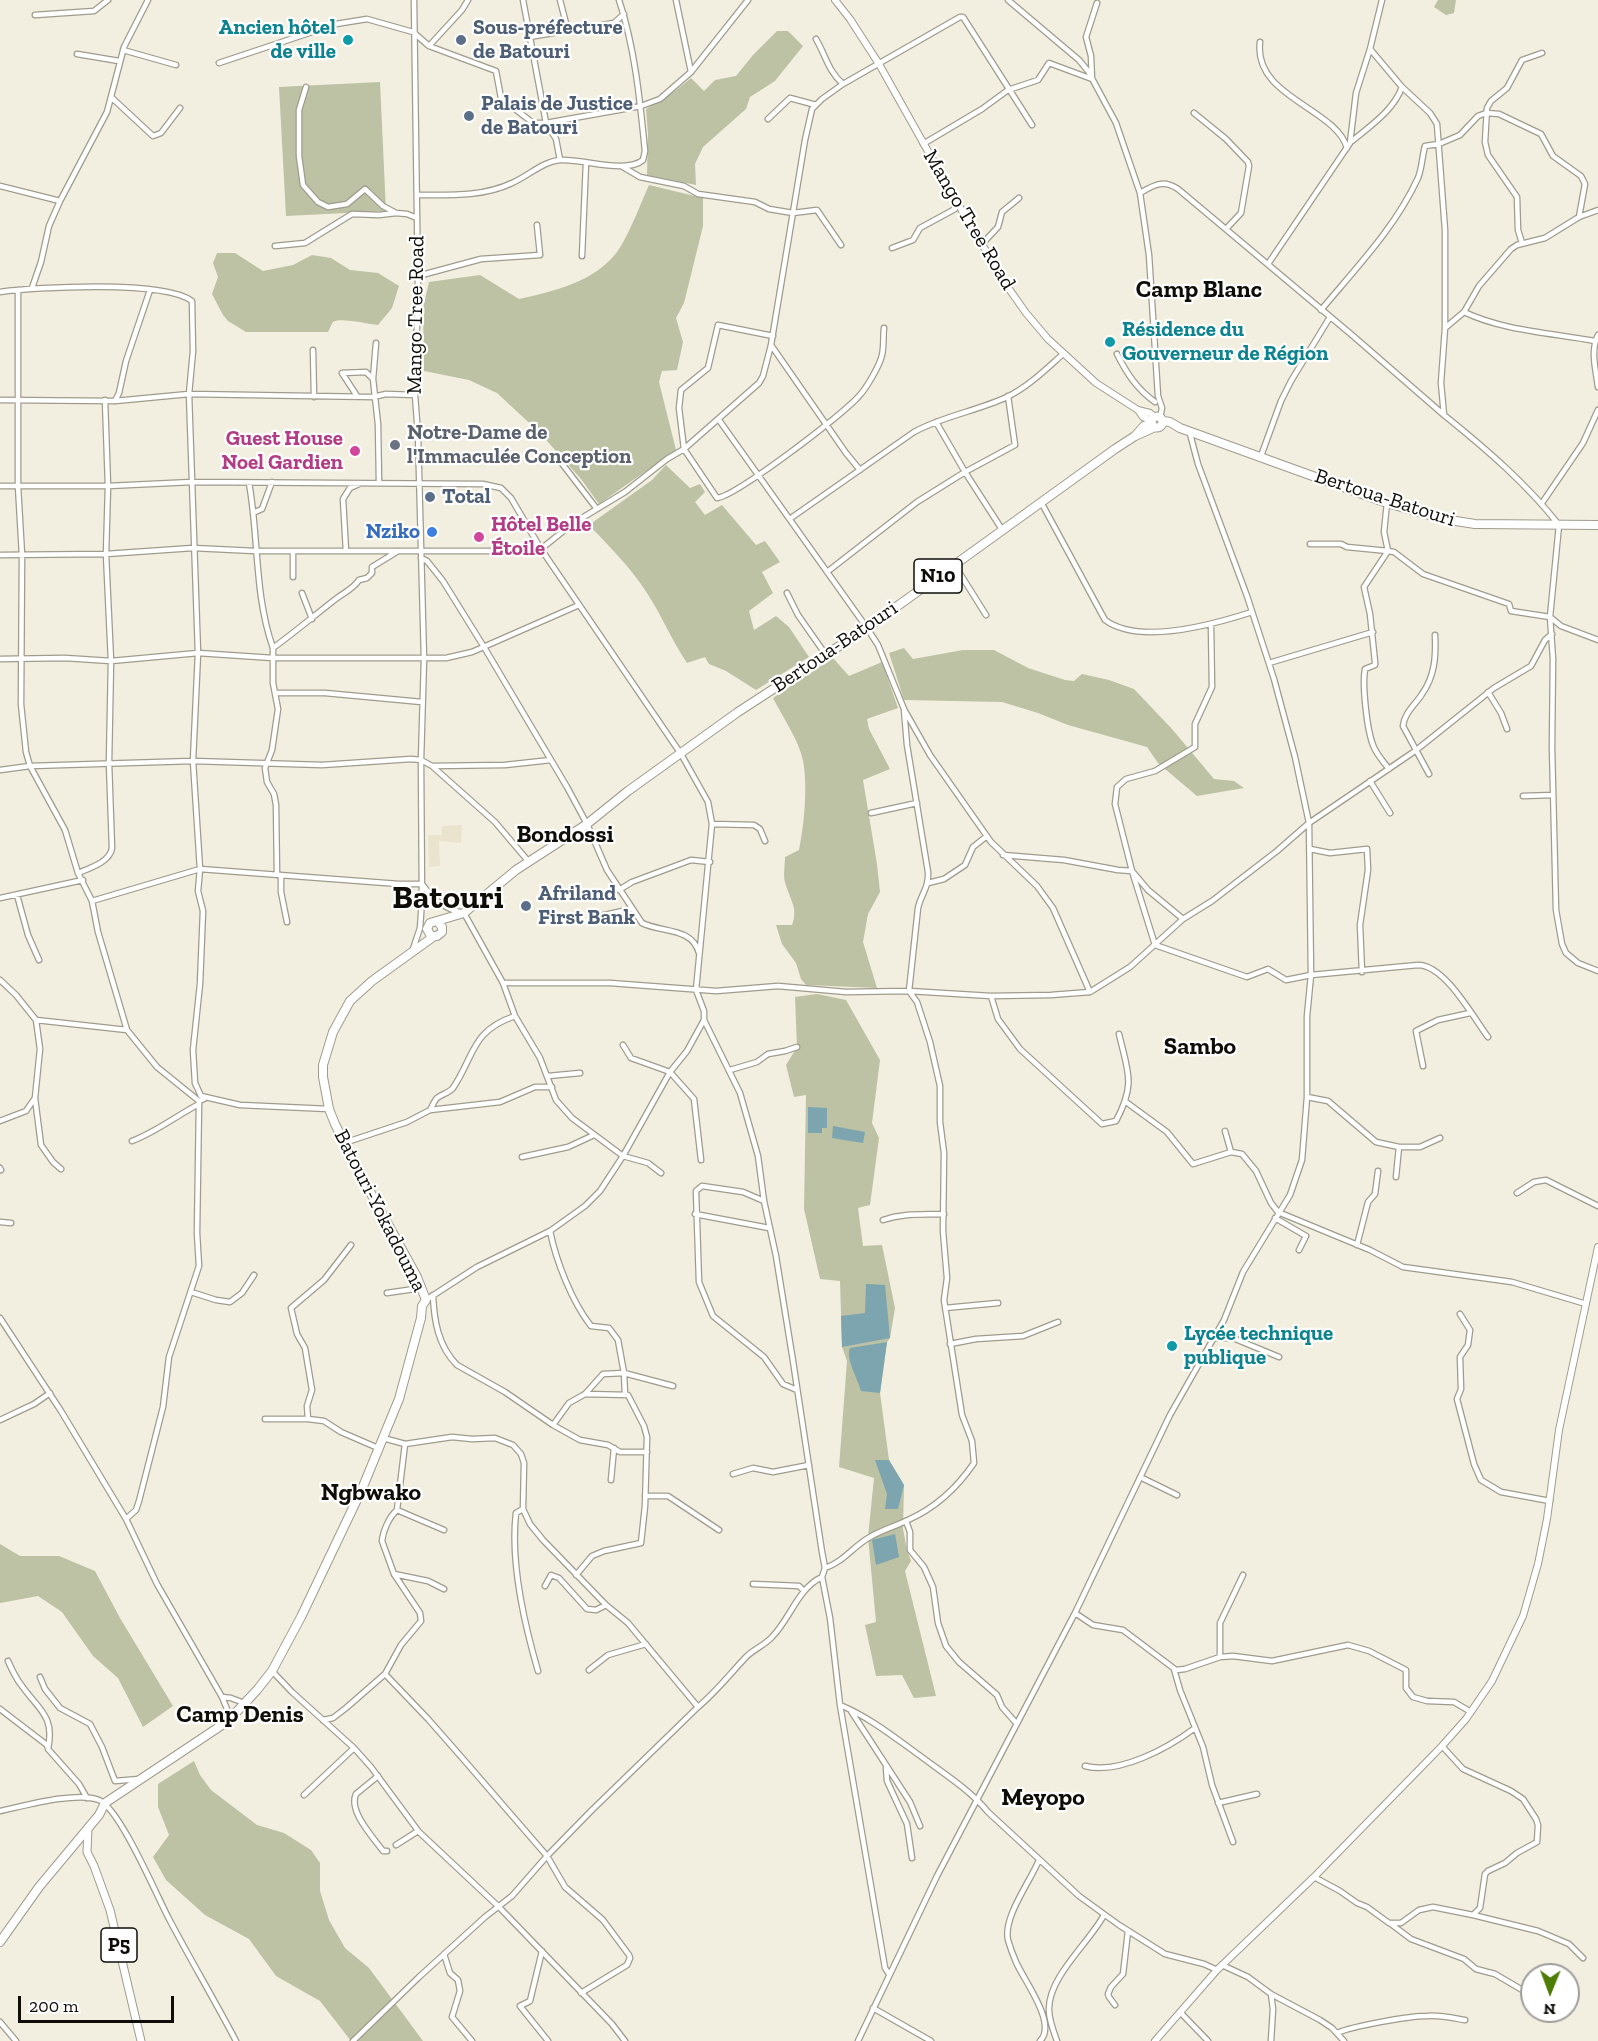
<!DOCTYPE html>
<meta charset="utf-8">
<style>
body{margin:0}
#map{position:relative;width:1598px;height:2041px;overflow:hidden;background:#f3efe0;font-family:"Zilla Slab",serif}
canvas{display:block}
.north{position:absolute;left:1520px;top:1963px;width:60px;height:60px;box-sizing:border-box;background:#fff;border:2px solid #9f9e9c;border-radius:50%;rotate:181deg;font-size:16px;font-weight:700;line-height:24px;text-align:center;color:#0e0d08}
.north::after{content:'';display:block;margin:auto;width:21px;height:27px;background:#4e7d07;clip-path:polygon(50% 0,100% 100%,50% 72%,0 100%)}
.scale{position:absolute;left:18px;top:1996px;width:156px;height:27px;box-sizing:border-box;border:3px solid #0e0d08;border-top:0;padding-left:8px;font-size:18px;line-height:21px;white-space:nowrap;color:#0e0d08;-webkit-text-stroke:4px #fff;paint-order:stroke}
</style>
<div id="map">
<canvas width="1598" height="2041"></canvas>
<div class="north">N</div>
<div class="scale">200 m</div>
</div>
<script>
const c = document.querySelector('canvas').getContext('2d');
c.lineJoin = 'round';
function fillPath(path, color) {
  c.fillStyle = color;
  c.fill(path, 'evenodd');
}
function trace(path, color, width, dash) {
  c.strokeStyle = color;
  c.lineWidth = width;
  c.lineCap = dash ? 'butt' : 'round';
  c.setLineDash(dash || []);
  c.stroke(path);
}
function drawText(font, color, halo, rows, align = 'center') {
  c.font = font + ' "Zilla Slab",serif';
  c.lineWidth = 4.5;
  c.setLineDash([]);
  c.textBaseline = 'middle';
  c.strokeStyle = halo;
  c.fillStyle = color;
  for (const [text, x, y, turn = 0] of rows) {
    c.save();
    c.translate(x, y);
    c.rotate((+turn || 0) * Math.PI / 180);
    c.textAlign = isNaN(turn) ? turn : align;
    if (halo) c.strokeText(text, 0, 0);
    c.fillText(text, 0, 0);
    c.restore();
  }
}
const built = new Path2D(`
 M462 825 461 843 439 841 440 866 429 867 428 835H442V826Z`);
const green = new Path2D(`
 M1438 0H1456L1454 13 1446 15 1434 7Z
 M777 31H788L803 46 775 81 750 97 746 109 703 147 695 164 696 185 647 175 648 134 646 109 675 91 691 78 704 91 715 80 736 76 753 55Z
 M380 82 386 211 286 216 279 87Z
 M649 185 703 198V226L684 303 676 318 683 342 677 370 662 371 659 382 676 450 599 504 581 479 539 432 497 393 469 380 424 371 423 308 429 282 480 275 519 299C555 291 594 282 617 252 628 237 641 203 649 185Z
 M217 253H235L263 271 293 265 312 255 331 258 350 270 378 273 399 286 392 308 378 325C368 324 339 317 333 322 331 325 330 328 328 332H246L228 321 223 315 212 294 218 277 213 263Z
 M666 465 690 488 700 484 705 492 695 502 705 515 722 505 756 545 765 541 780 562 762 572 773 593 749 611 754 630 776 616 789 627 809 657 756 690 726 671 709 664 705 657 687 663C672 641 662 616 647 593 631 568 609 546 589 525L652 480Z
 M904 648 913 659 963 650H994L1028 668 1065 680 1074 681 1082 674 1109 680 1134 689 1172 729 1214 779 1234 781 1244 788 1197 796 1158 763 1147 747 1068 725 1038 713 1002 702 904 700 889 653Z
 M833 658 849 676 882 662 898 708 867 719 869 729 890 769 863 780 877 864 880 892 868 914 863 942 877 988 806 985 801 979 796 963 782 944 776 925H792C799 908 789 898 785 882 783 875 785 865 785 857L799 850C804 826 808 786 803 761 799 740 783 718 773 698Z
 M817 994 846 1000 880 1060 872 1123 879 1138 870 1205 858 1208 863 1246 882 1245 895 1308 890 1338 887 1342 880 1393 889 1460 904 1485 903 1529 907 1550 911 1561 905 1571 936 1696 914 1698 902 1675 876 1676 865 1625 876 1622 868 1537 874 1478 839 1467 847 1361 842 1347 840 1281 820 1279 804 1209 806 1095 794 1097 786 1065 797 1047 795 997Z
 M0 1544 20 1556H59L95 1571 120 1618 173 1706 143 1727 118 1678 93 1656 62 1612 38 1596 0 1603Z
 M194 1761 200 1775 211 1790 257 1825 284 1833 311 1850 320 1863V1891L329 1920 345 1948 369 1968 423 2041H351L320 2001 276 1976 249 1939 205 1915 166 1880 153 1857 169 1835 158 1807V1784Z`);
const water = new Path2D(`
 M808 1107 827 1108V1128H822V1133H808Z
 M833 1126 865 1132 863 1143 832 1138Z
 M866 1284 885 1285 890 1338 842 1347 841 1316 865 1313Z
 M887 1342 880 1393 861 1391C858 1379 845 1358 850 1348Z
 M875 1460H889L904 1485 898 1509H885L887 1494Z
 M895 1534 899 1557 876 1565 872 1540Z`);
const street = new Path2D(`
 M560 0 568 31
 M676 0 691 72
 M1008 0 1079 60 1088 71 1116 123 1140 193 1149 255 1158 396 1162 408 1160 418
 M1382 0 1370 49 1402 87 1430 113 1437 124 1445 230V328L1441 383 1444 415C1486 449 1526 483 1559 525L1550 617 1553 659 1552 747 1556 910 1562 944 1566 953 1578 963 1598 971
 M35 15 94 11 108 0
 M529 37 614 23 624 14
 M816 39C826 56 828 71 843 84
 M1260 42C1253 97 1336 108 1347 148
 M429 46 462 10 468 0
 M123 50 176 65
 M77 54 119 61
 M219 63 336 24 367 19 413 32 429 46 496 71 501 98 533 123H546L523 0
 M306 87 299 110V156L303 185 318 202 328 207 347 204 365 189 383 206 396 213
 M111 97 153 136 161 133 180 108
 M1194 113 1226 139 1248 162 1249 166 1241 213 1226 229
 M768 119 790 98 816 105
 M1352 141C1370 126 1394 110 1402 87
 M923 144 982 109 1008 90 1038 80 1049 63 1092 79 1091 56 1086 37 1097 3
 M560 160 556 139 546 123 641 106 660 99 691 72 748 0
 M623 167 640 177 684 186 698 194 755 202 769 209 793 213 817 210 841 245
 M0 186 60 201
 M1140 193C1154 185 1163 179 1178 189L1352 335 1444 415
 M417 195C449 195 483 197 512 183 528 176 545 160 562 160 583 159 627 174 643 160L645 151C640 101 635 48 619 0
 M1522 243 1518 230 1517 197 1488 155 1485 142 1487 108 1491 101 1507 88 1522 60 1542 53
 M982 244 998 227 1002 212 1019 198
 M275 246 305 243 352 214 379 215 396 213 407 214 417 218
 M892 248 913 240 920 228 955 209 953 197
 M582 256 586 163
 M1268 264 1350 143 1356 93 1370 49
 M418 276 481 259 540 255 537 225
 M32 288 41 262 49 226 60 201 107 112 124 47 148 0
 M18 290V486L22 555 21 704 26 752 30 766 65 830 78 873 92 901 200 869 399 884H422C433 899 445 910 464 913L503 983 515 1016 540 1058 556 1100 572 1118 623 1156 600 1191 585 1206 550 1231 477 1267 426 1300
 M0 292C37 287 164 280 192 301L193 351 189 394 198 653 193 761 200 869 198 891 203 911 200 984 193 1050 195 1083 201 1096
 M1321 310C1356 268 1395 228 1418 178 1422 168 1422 157 1425 146L1439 144 1460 135 1478 116 1486 113 1499 114 1541 134 1553 156 1581 176 1585 184 1579 217
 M1464 312C1504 331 1552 333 1595 341
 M1445 328 1464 312 1479 286 1511 249 1517 245 1545 238 1579 217 1598 210
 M1598 335C1590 351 1596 370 1598 387
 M773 336 718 325 708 368 681 390 679 408 684 449 717 498C736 496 844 414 859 396 866 389 880 365 882 355 884 347 883 336 884 328
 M376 343 373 379 378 424 379 482
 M771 345 846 453 860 470
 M313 350 314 397
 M1117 354C1127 374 1137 389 1155 402
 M357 396 342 373 366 372 373 379
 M0 400 115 401 189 394 373 397 386 394 415 395
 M115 401 119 393 126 361 150 290
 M936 422 965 472 1003 531
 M1261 456 1281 401 1291 381 1330 317
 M560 461 597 509
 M249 483C259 538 254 594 273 648
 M0 486H108L192 482 483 484 501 488 511 498 541 549 681 754 708 802 712 824 696 990 704 1011V1020L740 1093 758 1156 764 1201 776 1256 793 1361 822 1552 825 1568 822 1577 830 1618 840 1705C869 1717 894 1737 919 1755 943 1773 969 1789 988 1812L1079 1896 1119 1925 1165 1954 1204 1964 1217 1970
 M1041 502 1105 620C1140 646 1215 624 1252 612
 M1387 503 1384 532 1388 551 1394 552 1423 574 1509 604 1511 611 1550 617 1561 626 1598 640
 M1542 503 1583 443 1598 410
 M255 512 262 509 272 482
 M791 518 914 432C943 416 977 411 1007 397 1028 387 1046 369 1063 354
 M1310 544H1341L1347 547 1388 551
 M346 551 343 499 350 488 359 484
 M1388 551 1364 587 1370 614 1375 662V665L1365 669C1362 685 1367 730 1373 745 1376 754 1383 761 1389 769
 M0 555 106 554 193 548 255 551H528L541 549 572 524 625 492 667 459 684 449 759 383 763 376 771 345 805 140 812 109 822 99 843 84 960 17H963L1032 125
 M421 558 427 561 443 581 484 647 567 787 587 824 607 870 642 923C662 933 692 927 699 953
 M954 564 986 615
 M827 572 917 502 965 472 1015 445 1008 396
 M293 577V551
 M302 593 312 619
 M787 593 798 615 826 655
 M1211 625 1212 687 1195 724V747L1155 771 1126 779 1117 787 1115 804 1132 871 1155 945 1247 977 1268 969 1286 980 1311 975 1418 965C1445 965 1473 1017 1488 1037
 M0 659 65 658 111 661 198 653 273 658H446L472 652 579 605
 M1269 663 1373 632
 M1488 692 1501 713 1507 729
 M275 693H325L422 702
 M905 711 930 755 991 842 1037 886 1053 908 1090 992
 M432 766 505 765 551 760
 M0 770 30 766 193 761 322 765 411 759 421 760 432 766 495 822 529 862
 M1429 774 1403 726C1404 713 1416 704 1422 694 1435 676 1436 656 1435 635
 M1370 781 1390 813
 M1523 796 1553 795
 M871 813 917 803
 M712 824 754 825 760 829 765 841
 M1310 849 1330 853 1367 849 1368 870 1360 925 1362 972
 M1003 855 1064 860 1118 870 1132 871 1148 890 1183 919
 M78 873C90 868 110 862 112 848L109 763 111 661 106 554 108 486 105 400
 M277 875 276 805 274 794 267 782 265 768 272 750 278 709 273 683V648C295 632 315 615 337 598 345 592 353 589 359 580L367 578 372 573V567L398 551
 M281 875V892L287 922
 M928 883 944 879 965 865 973 847 987 836
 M619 890 632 882 691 860 710 862
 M17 895 28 935 39 960
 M0 898 83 880
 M92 901 98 932 127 1030 157 1067 199 1101
 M595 917 632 909
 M413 949 420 928 422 900 421 760 424 659 418 435 415 395 418 287 414 0
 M0 980 16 995 36 1020 40 1049 35 1098 41 1145 53 1162 61 1169
 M503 983H610L716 991 778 986 846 992 909 991 918 908C921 894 929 888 928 872L907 745 904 709 878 645 867 628 719 420
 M909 991 991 996 1051 995 1090 992 1130 967 1183 919 1212 901 1277 851 1309 823 1415 751 1494 688 1531 666 1545 640 1552 634
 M991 996 998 1019 1020 1049 1102 1124 1116 1121C1136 1083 1128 1073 1119 1034
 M36 1020 127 1030
 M623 1045 631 1058 670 1072 694 1099 701 1160
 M1423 1066 1416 1031 1438 1020 1470 1013
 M730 1070 757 1062 768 1054 785 1051 797 1047
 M548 1076 580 1073
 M1307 1097 1328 1101 1376 1142 1399 1147H1420L1440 1138
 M1126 1102 1167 1132 1193 1164 1231 1152 1225 1131
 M430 1110C432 1107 434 1101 437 1098 442 1094 449 1093 453 1088 475 1055 471 1031 515 1016
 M0 1121 26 1111 35 1098
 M132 1141C156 1132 176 1116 199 1104
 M344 1143 407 1122 430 1110 500 1102 535 1087H552
 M1231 1152 1242 1154 1256 1171 1271 1203 1278 1212 1370 1250 1403 1267 1512 1282 1586 1304
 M522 1157 568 1147 594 1135
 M0 1168 1 1170
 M661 1173 648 1163 623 1156 670 1072 687 1051 704 1020
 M1396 1177 1399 1147
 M1517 1193 1534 1182 1546 1180 1598 1206
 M764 1201 743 1192 702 1186 696 1191 699 1282 713 1316 764 1357 783 1384 797 1390
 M695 1214 769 1228
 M1275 1218 1306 1236 1299 1250
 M883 1220C903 1213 922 1215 944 1214
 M0 1222 11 1223
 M550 1231C556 1261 572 1302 591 1326L609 1328 618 1340 624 1373 625 1395
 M1357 1245 1368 1202 1375 1194 1378 1171
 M191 1292 216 1300 230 1302 242 1293 254 1275
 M387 1293 421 1288
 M433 1295C434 1320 438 1346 457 1365L505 1392 553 1425 580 1440 608 1445 620 1452H647
 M945 1308 998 1303
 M1460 1314 1470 1330 1468 1345 1460 1357 1461 1389 1457 1399 1474 1464 1481 1480 1501 1492 1550 1501
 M0 1318 61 1411 126 1519 157 1584 222 1697 227 1709 228 1721
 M1215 1338H1233L1279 1357
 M950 1344 976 1339 1023 1336 1058 1322
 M265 1419H308L324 1421 341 1432 378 1448
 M308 1419 307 1406 312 1390 305 1348 297 1334 291 1308 324 1280 351 1245
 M0 1420 34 1404 50 1393
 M553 1425 569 1403 585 1394 603 1374 624 1373 673 1386
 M383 1438 405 1444 397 1510
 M405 1444 452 1437 472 1439 495 1438 513 1445 521 1454 524 1463 523 1509
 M733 1474 753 1468 773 1472 809 1465
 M1140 1477 1177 1495
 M611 1480 614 1448
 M645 1496H668L719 1530
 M126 1519 136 1510 139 1501 163 1407 169 1357 199 1266 197 1233 199 1104V1101L204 1099 201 1096 240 1105 329 1109
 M906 1521 910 1532V1550L924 1567 933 1587 938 1623 946 1646 959 1662 997 1695 1002 1707 1017 1724
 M825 1568C845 1561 852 1547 870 1537 882 1530 896 1526 908 1520 935 1508 957 1488 974 1463L972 1441 962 1415 944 1300 947 1278 943 1231 944 1153 940 1122V1086L930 1042 917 1002 909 991
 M394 1574 428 1581 444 1589
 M576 1575 592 1556 604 1551 641 1543 645 1506 647 1437 644 1426 628 1395 585 1394
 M753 1584 799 1586 804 1591
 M545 1586 551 1575 559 1578 587 1609 596 1610 606 1605
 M1075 1613 1093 1625 1123 1630 1176 1670 1185 1669 1220 1657 1233 1656 1272 1661 1348 1645 1369 1651 1406 1670V1688L1413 1697 1427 1701 1454 1702 1471 1712
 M1220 1657V1623L1243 1575
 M8 1661C12 1670 16 1679 22 1686 39 1710 55 1716 48 1749L79 1784 87 1798
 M1174 1669 1180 1690 1203 1747 1212 1785 1233 1842
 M589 1670 608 1655 646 1644
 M272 1671 292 1692 354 1748 371 1767 419 1832 499 1907 612 2024 625 2041
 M385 1674 428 1719 464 1760 547 1856 565 1887 603 1920 629 1955 630 1958 627 1965 581 1993
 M40 1677 45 1689 60 1708 90 1724 102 1747 115 1781 139 1779
 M222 1697 231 1698 244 1703
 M840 1705 885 1968 889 1974
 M698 1707C716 1692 730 1674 746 1657 754 1649 765 1645 772 1637 790 1619 798 1588 822 1577
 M0 1709 47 1745 48 1749
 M851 1711 910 1802 920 1826
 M323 1720 333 1718 346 1708 385 1674 401 1645 421 1621 420 1613 394 1574 382 1541C383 1531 389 1517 397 1510L444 1530
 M1442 1746 1463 1769 1511 1791 1523 1799 1536 1819 1538 1825 1537 1842 1517 1853 1505 1863 1488 1871 1485 1874 1480 1908 1473 1915
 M1085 1766C1119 1775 1168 1748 1195 1728
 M886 1767 887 1781 907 1824 912 1858
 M378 1776 356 1794C348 1811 373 1837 383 1851H387
 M304 1795 354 1748
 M1218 1803 1257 1794
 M0 1811C24 1806 77 1791 99 1800 120 1809 156 1894 168 1917 190 1959 214 1999 236 2041
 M396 1845 418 1831
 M1039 1860C1030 1882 1003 1917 1008 1940 1010 1947 1013 1955 1016 1962 1023 1979 1058 2024 1040 2041
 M1314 1877 1340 1891 1357 1903 1367 1907 1389 1923H1401L1419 1910 1433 1907 1473 1915 1538 1931 1569 1944 1583 1958
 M1391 1924 1411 1939 1464 1959 1476 1969 1495 1974 1524 1991 1532 1992
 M542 1951 530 2001 520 2006 548 2041
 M444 1954 450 1973 458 1980 460 1991 452 2017 472 2041
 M1222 1965 1248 1977 1271 1994 1320 2020 1332 2028 1344 2041
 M1271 1994 1273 2009 1271 2041
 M1115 2005 1109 1997 1108 1994 1111 1987 1123 1974 1128 1931
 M873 2008 931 2041
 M1180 2012 1208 2041
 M0 2022 16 2041
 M1337 2033C1353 2026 1409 2016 1427 2016 1440 2015 1453 2018 1465 2020
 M353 2041 419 1977 485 1917 512 1896 547 1856 591 1811 698 1707 628 1623 606 1605 543 1540 530 1524 523 1509 516 1513C510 1563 524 1623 538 1671
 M858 2041 937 1876 1075 1613 1170 1415 1224 1320 1243 1272 1290 1195 1302 1160 1307 1097V1016L1311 975 1309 823 1295 757 1274 679 1247 596 1198 464 1189 430
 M1057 2041C1054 2033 1049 2018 1049 2010 1048 1977 1089 1943 1104 1915`);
const secondary = new Path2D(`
 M835 0 850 19 879 64 952 194 1007 286 1026 313 1048 339 1096 383 1138 410 1150 413 1155 417
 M1138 410 1143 417 1152 421
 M1155 2041 1217 1970 1314 1877 1442 1746 1466 1719 1492 1681 1523 1616 1538 1564 1547 1519 1559 1430 1598 1247`);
const primary = new Path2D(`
 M88 1828 87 1852 94 1866 110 1910 141 2041`);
const highway = new Path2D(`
 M1151.5 422a5.5 5.5 0 1 1 11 0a5.5 5.5 0 1 1-11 0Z
 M1163 421 1170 422 1180 428 1387 503 1443 519 1475 524 1598 525
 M1135 436 1144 426 1152 423
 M438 922 442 927V932L437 936H431L427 929 430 923 464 913 516 870 587 824 628 791 738 712 867 628 1115 449 1135 436 1155 427
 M0 1942 39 1887 99 1815 105 1803 228 1721 257 1690 272 1671 301 1617 362 1489 399 1399 421 1318 422 1306 426 1300 417 1277 356 1166 335 1124 329 1109 323 1077V1065L333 1032 350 1001 372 981 433 937`);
const markers = [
 [348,40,6,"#0f9aa8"],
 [461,40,6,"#5c6f8a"],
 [469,116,6,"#5c6f8a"],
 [1110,342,6,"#0f9aa8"],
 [395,445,6,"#6b7280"],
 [355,451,6,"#d1479c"],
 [430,497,6,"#5c6f8a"],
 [432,532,6,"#3f7fe0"],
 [479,537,6,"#d1479c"],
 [526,906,6,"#5c6f8a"],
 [1172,1346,6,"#0f9aa8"]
];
const shields = [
 [938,576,48],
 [119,1945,36]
];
const shieldNames = [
 ["N10",938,576],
 ["P5",119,1945]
];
const cultureNames = [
 ["Ancien hôtel",336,28,"right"],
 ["de ville",336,52,"right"],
 ["Résidence du",1122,330],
 ["Gouverneur de Région",1122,354],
 ["Lycée technique",1184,1334],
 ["publique",1184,1358]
];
const serviceNames = [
 ["Sous-préfecture",473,28],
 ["de Batouri",473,52],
 ["Palais de Justice",481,104],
 ["de Batouri",481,128],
 ["Total",442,497],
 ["Afriland",538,894],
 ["First Bank",538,918]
];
const streetNames = [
 ["Mango Tree Road",969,220,59],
 ["Mango Tree Road",416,315,-89],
 ["Bertoua-Batouri",1385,498,18],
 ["Bertoua-Batouri",835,647,-34],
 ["Batouri-Yokadouma",380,1211,63]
];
const worshipNames = [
 ["Notre-Dame de",407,433],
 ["l'Immaculée Conception",407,457]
];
const hotelNames = [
 ["Guest House",343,439],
 ["Noel Gardien",343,463],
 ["Hôtel Belle",491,525,"left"],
 ["Étoile",491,549,"left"]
];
const shopNames = [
 ["Nziko",420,532]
];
const quarterNames = [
 ["Camp Blanc",1199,290],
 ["Bondossi",565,835],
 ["Sambo",1200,1047],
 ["Ngbwako",371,1493],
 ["Camp Denis",240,1715],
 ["Meyopo",1043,1798]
];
const townNames = [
 ["Batouri",448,899]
];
fillPath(built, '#eae4ce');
fillPath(green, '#bcc2a3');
fillPath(water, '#7ca5af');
trace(street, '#9f9b8d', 7);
trace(secondary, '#9f9b8d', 8);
trace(primary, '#9f9b8d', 9);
trace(highway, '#9f9b8d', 10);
trace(street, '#fff', 4.5);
trace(secondary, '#fff', 6);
trace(primary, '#fff', 7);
trace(highway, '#fff', 8);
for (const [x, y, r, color] of markers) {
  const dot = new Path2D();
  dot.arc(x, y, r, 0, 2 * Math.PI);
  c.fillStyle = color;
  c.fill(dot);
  trace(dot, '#fff', 2);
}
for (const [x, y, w] of shields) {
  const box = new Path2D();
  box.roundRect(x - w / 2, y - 17, w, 34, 4.5);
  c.fillStyle = '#fff';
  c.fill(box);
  trace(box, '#0e0d08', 1.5);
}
drawText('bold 20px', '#0e0d08', null, shieldNames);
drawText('bold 21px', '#0d838f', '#fff', cultureNames, 'left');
drawText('bold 21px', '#4e5e75', '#fff', serviceNames, 'left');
drawText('21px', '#0e0d08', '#fff', streetNames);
drawText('bold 21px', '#5b616d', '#fff', worshipNames, 'left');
drawText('bold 21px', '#b23c85', '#fff', hotelNames, 'right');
drawText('bold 21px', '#366cbe', '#fff', shopNames, 'right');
drawText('bold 24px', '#0e0d08', '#fff', quarterNames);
drawText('bold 33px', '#0e0d08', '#fff', townNames);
</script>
